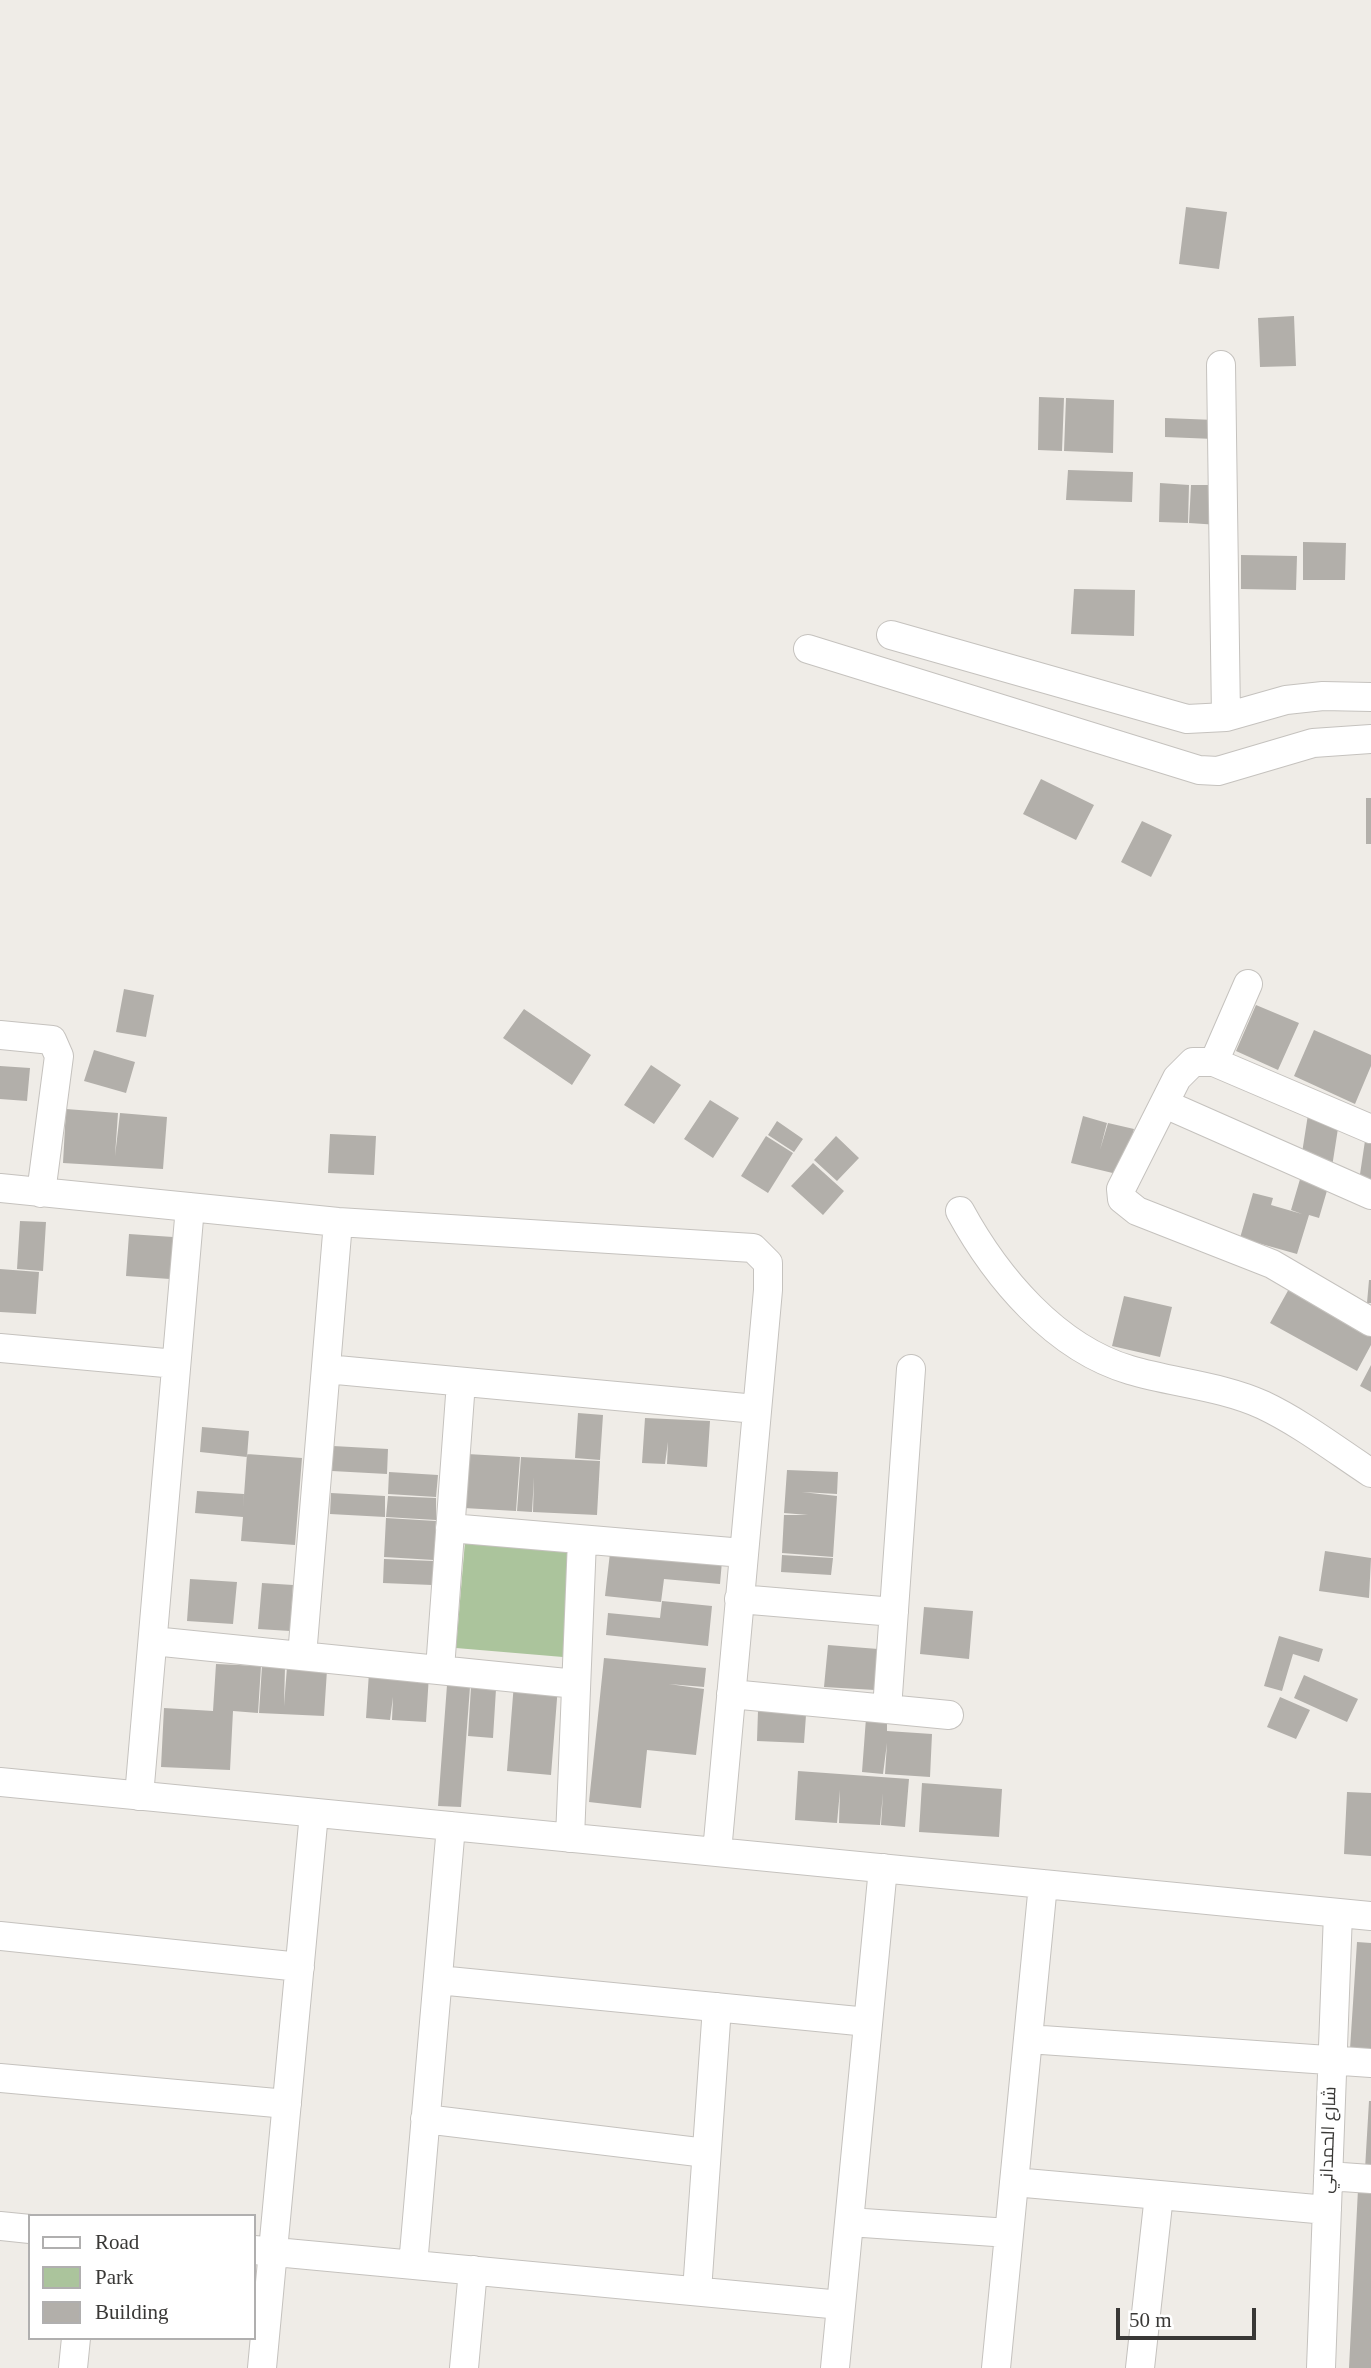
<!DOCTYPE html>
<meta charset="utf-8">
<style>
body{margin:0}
#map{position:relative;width:1371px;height:2368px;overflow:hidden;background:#efece7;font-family:"Times New Roman",serif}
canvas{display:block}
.legend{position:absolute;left:28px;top:2214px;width:228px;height:126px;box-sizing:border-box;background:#fff;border:2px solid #b0afaf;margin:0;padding:9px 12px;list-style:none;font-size:21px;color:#393836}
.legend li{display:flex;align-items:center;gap:14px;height:35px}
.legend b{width:35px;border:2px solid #b0afaf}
.scale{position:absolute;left:1116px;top:2308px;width:140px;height:32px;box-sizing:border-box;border:4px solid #393836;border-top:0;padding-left:9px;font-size:21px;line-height:24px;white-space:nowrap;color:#393836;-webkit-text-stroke:5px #fff;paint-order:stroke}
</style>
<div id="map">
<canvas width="1371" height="2368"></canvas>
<ul class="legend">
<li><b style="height:9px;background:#fff"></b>Road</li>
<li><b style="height:19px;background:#abc49c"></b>Park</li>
<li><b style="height:19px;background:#b2afaa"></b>Building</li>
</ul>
<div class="scale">50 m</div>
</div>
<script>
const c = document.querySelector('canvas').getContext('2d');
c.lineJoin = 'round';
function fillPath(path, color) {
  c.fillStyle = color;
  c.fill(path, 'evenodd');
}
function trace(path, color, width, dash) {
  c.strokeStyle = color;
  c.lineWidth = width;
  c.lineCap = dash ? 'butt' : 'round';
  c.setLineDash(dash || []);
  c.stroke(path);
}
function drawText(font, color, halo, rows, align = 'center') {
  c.font = font + ' "Times New Roman",Cairo,serif';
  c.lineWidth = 7;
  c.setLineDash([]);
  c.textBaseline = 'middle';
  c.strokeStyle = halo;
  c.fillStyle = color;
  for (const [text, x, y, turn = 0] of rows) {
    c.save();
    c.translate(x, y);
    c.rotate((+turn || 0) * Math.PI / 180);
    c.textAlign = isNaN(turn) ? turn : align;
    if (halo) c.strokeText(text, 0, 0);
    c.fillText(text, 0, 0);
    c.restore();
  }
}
const green = new Path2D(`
 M465 1542 571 1551 563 1657 456 1648Z`);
const building = new Path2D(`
 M1186 207 1227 212 1219 269 1179 264Z
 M1294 316 1296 366 1260 367 1258 318Z
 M1039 397 1064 398 1062 451 1038 450Z
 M1066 398 1114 400 1113 453 1064 451Z
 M1165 418 1215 420 1214 439 1165 437Z
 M1068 470 1133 472 1132 502 1066 500Z
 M1160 483 1189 485 1188 523 1159 522Z
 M1191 485H1220L1219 525 1189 523Z
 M1303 542 1346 543 1345 580H1303Z
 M1241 555 1297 556 1296 590 1241 589Z
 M1074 589 1135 590 1134 636 1071 634Z
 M1041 779 1094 805 1076 840 1023 814Z
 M1366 798H1371V844H1366Z
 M1142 821 1172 835 1151 877 1121 862Z
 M124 989 154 995 146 1037 116 1032Z
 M1256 1005 1299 1023 1278 1070 1236 1051Z
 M524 1009 591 1055 572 1085 503 1038Z
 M1314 1030 1371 1055V1066L1355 1104 1294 1076Z
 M94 1050 135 1062 126 1093 84 1081Z
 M651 1065 681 1085 654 1124 624 1105Z
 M0 1066 30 1068 27 1101 0 1099Z
 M710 1100 739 1118 713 1158 684 1139Z
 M1309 1108 1339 1122 1332 1167 1302 1153Z
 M66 1109 118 1113 115 1156 120 1113 167 1117 163 1169 63 1163Z
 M1083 1116 1107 1123 1100 1150 1108 1123 1134 1129 1121 1175 1071 1163Z
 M777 1121 803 1139 794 1152 768 1135Z
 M330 1134 376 1136 374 1175 328 1173Z
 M1366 1134 1371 1137V1186L1359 1181Z
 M766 1136 793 1153 768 1193 741 1176Z
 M836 1136 859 1158 837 1181 814 1160Z
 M813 1163 844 1191 823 1215 791 1186Z
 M1303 1169 1331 1177 1319 1218 1309 1215 1297 1254 1240 1238 1253 1193 1273 1198 1271 1205 1302 1214 1291 1210Z
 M20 1221 46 1222 43 1271 17 1269Z
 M129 1234 173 1237 170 1279 126 1276Z
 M0 1269 39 1272 36 1314 0 1312Z
 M1369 1280H1371V1303H1367Z
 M1290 1287 1371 1332V1345L1357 1371 1270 1323Z
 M1124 1296 1172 1307 1160 1357 1112 1346Z
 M1371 1365V1392L1360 1386Z
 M578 1413 603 1415 600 1460 575 1458Z
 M645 1418 710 1421 707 1467 667 1464 668 1442 665 1464 642 1463Z
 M202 1427 249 1431 247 1457 200 1452Z
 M333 1446 388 1449 387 1474 332 1471Z
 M247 1454 302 1458 295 1545 241 1541 243 1517 195 1513 197 1491 244 1494 243 1509Z
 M467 1454 520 1457 516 1511 464 1508Z
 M521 1457 600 1461 597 1515 533 1512 534 1477 532 1512 517 1511Z
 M787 1470 838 1472 837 1494 802 1492 837 1496 833 1557 782 1553 784 1515H808L784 1513Z
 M389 1472 438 1475 436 1497 388 1494Z
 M331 1493 385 1496V1517L330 1514Z
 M388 1496 436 1498V1520L386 1517Z
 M386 1518 436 1521 434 1560 384 1557Z
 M1325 1551 1371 1558 1369 1598 1319 1591Z
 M610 1553 722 1561 720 1584 664 1579 661 1602 605 1596Z
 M782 1555 833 1558 831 1575 781 1572Z
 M384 1559 434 1561 432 1585 383 1583Z
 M190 1579 237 1582 233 1624 187 1621Z
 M262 1583 293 1585 290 1631 258 1629Z
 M662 1601 712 1606 708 1646 606 1635 608 1613 660 1618Z
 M924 1607 973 1611 969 1659 920 1654Z
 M1279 1636 1323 1649 1319 1662 1293 1654 1282 1691 1264 1686Z
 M828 1645 878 1649 875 1690 824 1687Z
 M604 1658 706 1668 704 1687 669 1684 704 1689 696 1755 647 1750 641 1808 589 1802Z
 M216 1664 261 1666 258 1713 233 1711 230 1770 161 1767 164 1708 213 1711Z
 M262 1666 285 1667 284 1706 287 1667 327 1670 324 1716 259 1713Z
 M369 1672 429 1675 426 1722 392 1720 393 1697 390 1720 366 1718Z
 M1304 1675 1358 1699 1347 1722 1294 1698Z
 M514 1683 558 1686 551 1775 507 1771Z
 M447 1685 470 1687 461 1807 438 1806Z
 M471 1687 496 1689 493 1738 468 1736Z
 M1280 1697 1310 1710 1296 1739 1267 1727Z
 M758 1711 806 1715 804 1743 757 1741Z
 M866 1718 887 1720V1731L932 1734 930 1777 885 1774 887 1743 883 1774 862 1772Z
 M798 1771 909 1779 905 1827 881 1825 883 1793 880 1825 839 1823 840 1790 837 1823 795 1820Z
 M922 1783 1002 1789 999 1837 919 1832Z
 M1347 1792 1371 1793V1856L1344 1854Z
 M1357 1942 1371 1943V2049H1350Z
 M1369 2101H1371V2169H1365Z
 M1358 2189H1371V2368H1349Z`);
const minor = new Path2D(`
 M1221 365 1226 717
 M891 635 1187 719 1226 717 1286 700 1323 696 1371 697
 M808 649 1199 770 1218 771 1313 743 1371 739
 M0 1035 52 1040 59 1056 41 1193
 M1214 1062 1248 984
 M1165 1104 1371 1195
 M1371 1129 1214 1062H1193L1177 1078 1121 1189 1122 1199 1137 1211 1272 1264 1371 1322
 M0 1188 338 1222 753 1248 768 1263V1290L717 1852
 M960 1211C996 1277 1055 1348 1130 1370 1174 1383 1221 1386 1263 1405 1301 1423 1336 1450 1371 1473
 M0 1348 176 1364
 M326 1369 756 1409
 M450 1528 743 1553
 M739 1599 894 1612
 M153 1641 576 1684
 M302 1656 338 1222
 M440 1669 461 1382
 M731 1694 949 1715
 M887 1709 911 1369
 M0 1782 1371 1916
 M139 1796 190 1207
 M570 1838 582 1540
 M0 1936 300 1967
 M438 1980 868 2022
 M1028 2039 1371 2063
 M0 2078 287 2104
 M425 2119 706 2153
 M1328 2176 1371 2179
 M1014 2182 1327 2210
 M849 2222 1009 2233
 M0 2226 30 2229
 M254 2250 841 2305
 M413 2265 451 1826
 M697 2291 717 2007
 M73 2368 76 2338
 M262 2368 314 1813
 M464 2368 473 2270
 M835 2368 883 1868
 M996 2368 1043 1884
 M1140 2368 1159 2195
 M1321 2368 1338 1913`);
const streetNames = [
 ["شارع الحمداني",1329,2140,-88]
];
fillPath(green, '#abc49c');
fillPath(building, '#b2afaa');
trace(minor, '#c5c2be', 30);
trace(minor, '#fff', 28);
drawText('18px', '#393836', '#fff', streetNames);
</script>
